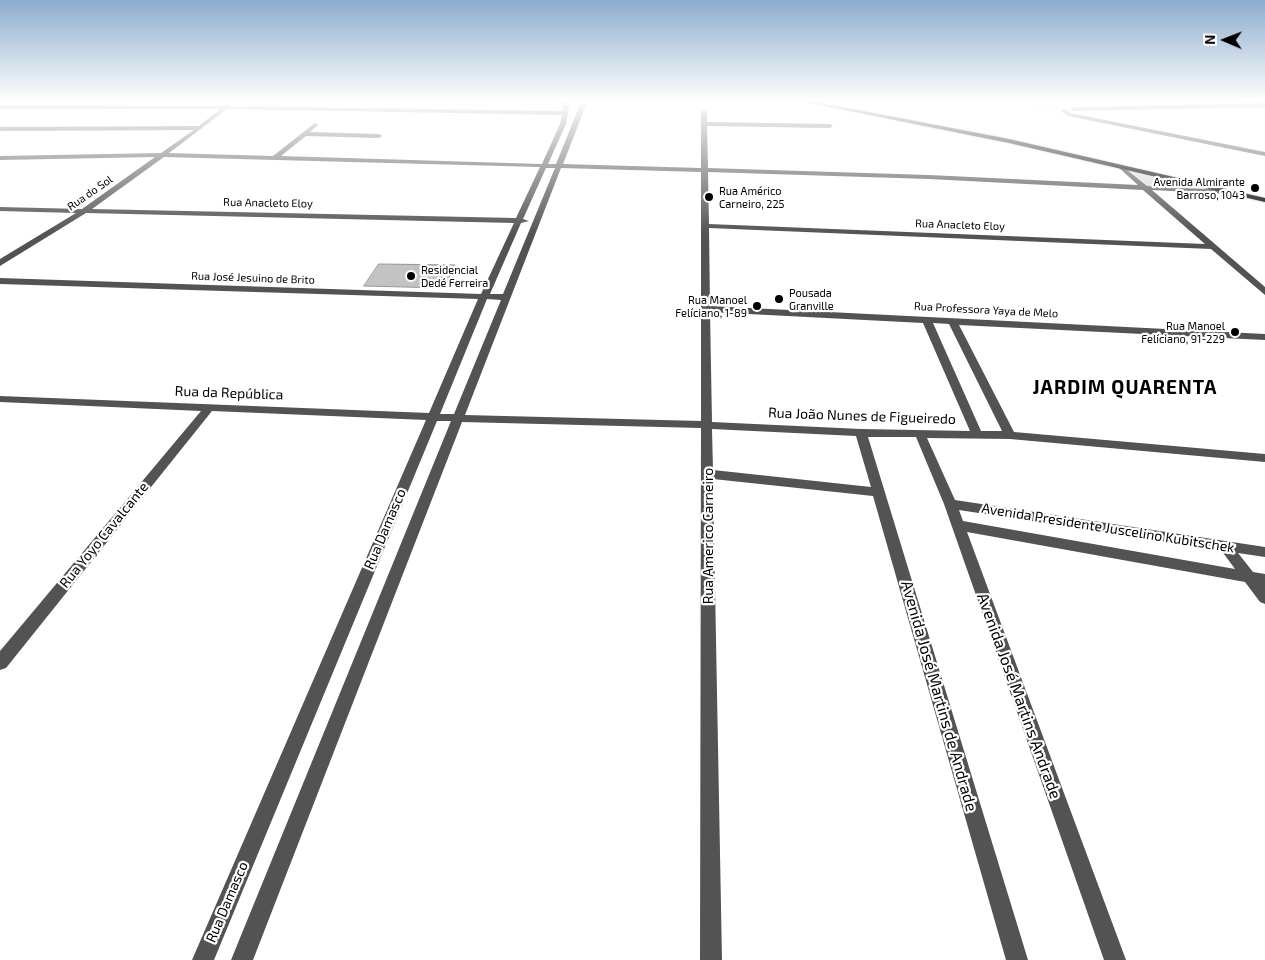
<!DOCTYPE html>
<meta charset="utf-8">
<style>
body{margin:0}
#map{position:relative;width:1265px;height:960px;overflow:hidden;background:#fff;font-family:"Exo 2",sans-serif}
canvas{display:block}
.north{position:absolute;left:1200px;top:15px;width:50px;height:50px;-webkit-text-stroke:4px #fff;paint-order:stroke;rotate:271deg;font-size:14px;font-weight:700;line-height:20px;text-align:center;color:#000}
.north::after{content:'';display:block;margin:auto;width:18px;height:22px;background:#000;clip-path:polygon(50% 0,100% 100%,50% 72%,0 100%)}
</style>
<div id="map">
<canvas width="1265" height="960"></canvas>
<div class="north">N</div>
</div>
<script>
const c = document.querySelector('canvas').getContext('2d');
c.lineJoin = 'round';
function fillPath(path, color) {
  c.fillStyle = color;
  c.fill(path, 'evenodd');
}
function trace(path, color, width, dash) {
  c.strokeStyle = color;
  c.lineWidth = width;
  c.lineCap = dash ? 'butt' : 'round';
  c.setLineDash(dash || []);
  c.stroke(path);
}
function drawText(font, color, halo, rows, align = 'center') {
  c.font = font + ' "Exo 2",sans-serif';
  c.lineWidth = 4.5;
  c.setLineDash([]);
  c.textBaseline = 'middle';
  c.strokeStyle = halo;
  c.fillStyle = color;
  for (const [text, x, y, turn = 0] of rows) {
    c.save();
    c.translate(x, y);
    c.rotate((+turn || 0) * Math.PI / 180);
    c.textAlign = isNaN(turn) ? turn : align;
    if (halo) c.strokeText(text, 0, 0);
    c.fillText(text, 0, 0);
    c.restore();
  }
}
const green = new Path2D(`
 M1014 100H1078L1044 109Z
 M1130 171 1201 188 1147 186Z`);
const building = new Path2D(`
 M379 264 455 265 444 288 364 286Z`);
const minor = new Path2D(`
 M564 100H570L566 124 548 164H556L582 100H588L563 164 701 168V112L704 110 707 112V122L830 124 833 126 830 128 707 126 708 168 929 175 1138 185 1119 168V166L1121 165 1147 186 1227 190 1231 192 1227 194 1152 190 1265 287V295L1211 249 709 228 710 306 1265 334V340L959 325 1014 432 1265 454V462L1010 439 927 438 955 500 1265 547V557L1238 553 1253 572 1265 574V604L1260 602 1245 582 967 532 1126 960H1104L944 504 916 437H868L1028 960H1006L873 496 713 479 722 960H700L701 428 462 422 253 960H231L451 421H437L214 960H192L426 420 212 411 6 668 0 670V651L201 411 0 402V396L429 413 478 299 0 284V278L481 294 514 223 86 213 0 266V259L76 213 0 211V207L82 209 155 157 0 160V156L161 153 194 130 0 131V127L199 126 220 109H0V105L224 106 228 104 231 106 562 111ZM227 109 562 115 560 124 542 164 281 156 306 136 379 138 382 136 379 134 310 132 318 125 315 123 273 156 169 153ZM164 157 540 167 516 218 92 209ZM546 168H555L503 294H490L521 223 529 221 523 219ZM561 168 701 172V421L465 415ZM708 172 929 179 1143 190 1205 244 709 224ZM487 299 501 300 454 414H440ZM710 312 923 323 970 431 861 429 712 422ZM933 323 949 324 1002 431H981ZM712 429 856 436 871 487 713 470ZM959 510 1221 550 1235 569 963 521Z
 M1265 103V107L1073 111 1070 109 1073 107Z
 M1061 109H1065L1070 113 1265 152V156L1068 116 1061 111Z`);
const major = new Path2D(`
 M795 100H806L1009 139 1265 198V202L1009 143Z`);
const markers = [
 [1255,188,5,"#000"],
 [709,197,5,"#000"],
 [411,276,5,"#000"],
 [779,299,5,"#000"],
 [757,306,5,"#000"],
 [1235,332,5,"#000"]
];
const farPoinames = [
 ["Avenida Almirante",1245,182],
 ["Barroso, 1043",1245,195],
 ["Rua Américo",719,191,"left"],
 ["Carneiro, 225",719,204,"left"],
 ["Residencial",421,270,"left"],
 ["Dedé Ferreira",421,283,"left"],
 ["Pousada",789,293,"left"],
 ["Granville",789,306,"left"],
 ["Rua Manoel",747,300],
 ["Felíciano, 1-89",747,313],
 ["Rua Manoel",1225,326],
 ["Felíciano, 91-229",1225,339]
];
const farStreetnames = [
 ["Rua do Sol",90,193,-35],
 ["Rua Anacleto Eloy",268,203,1],
 ["Rua Anacleto Eloy",960,225,2],
 ["Rua José Jesuino de Brito",253,278,2],
 ["Rua Professora Yaya de Melo",986,310,3]
];
const streetNames = [
 ["Rua da República",229,393,2],
 ["Rua João Nunes de Figueiredo",862,416,2],
 ["Avenida Presidente Juscelino Kubitschek",1108,528,9],
 ["Rua Damasco",385,529,-67],
 ["Rua Yoyo Cavalcante",104,535,-51],
 ["Rua Americo Carneiro",708,536,-90],
 ["Rua Damasco",227,902,-67]
];
const nearStreetnames = [
 ["Avenida José Martins de Andrade",939,696,74],
 ["Avenida José Martins Andrade",1019,696,70]
];
const districtNames = [
 ["JARDIM QUARENTA",1125,388]
];
fillPath(green, '#dadada');
fillPath(building, '#c3c3c3');
trace(building, '#979797', 1);
trace(major, '#dbdbdb', 2);
fillPath(minor, '#535353');
fillPath(major, '#000');
const sky = c.createLinearGradient(0, 0, 0, 234);
sky.addColorStop(0, '#8baccc');
sky.addColorStop(0.43, '#fff');
sky.addColorStop(1, '#ffffff00');
c.fillStyle = sky;
c.fillRect(0, 0, 1265, 234);
for (const [x, y, r, color] of markers) {
  const dot = new Path2D();
  dot.arc(x, y, r, 0, 2 * Math.PI);
  c.fillStyle = color;
  c.fill(dot);
  trace(dot, '#fff', 2);
}
drawText('11px', '#000', '#fff', farPoinames, 'right');
drawText('11px', '#000', '#fff', farStreetnames);
drawText('14px', '#000', '#fff', streetNames);
drawText('16px', '#000', '#fff', nearStreetnames);
c.letterSpacing = '1px';
drawText('bold 19px', '#000', '#fff', districtNames);
c.letterSpacing = '0px';
</script>
